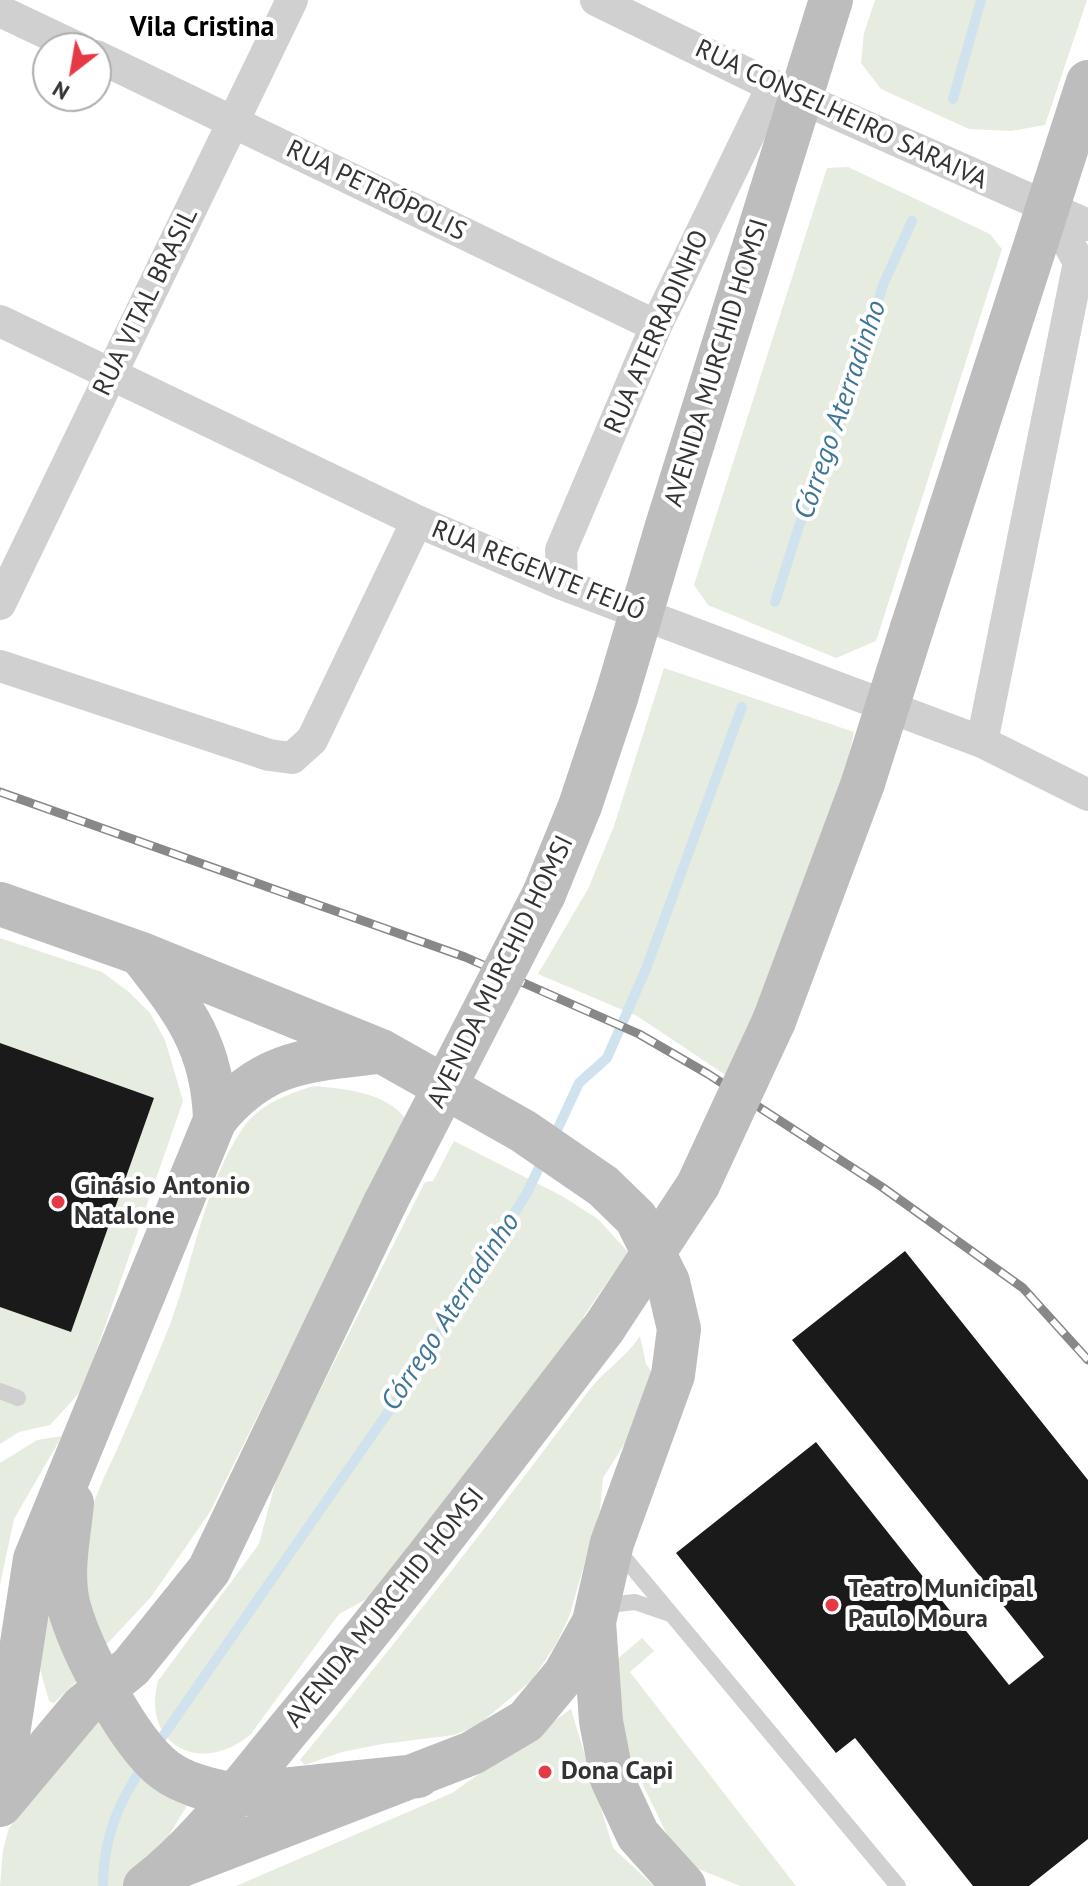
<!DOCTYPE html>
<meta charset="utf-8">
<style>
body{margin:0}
#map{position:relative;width:1088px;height:1886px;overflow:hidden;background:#fff;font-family:"PT Sans",sans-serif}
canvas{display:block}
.north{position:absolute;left:32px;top:32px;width:80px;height:80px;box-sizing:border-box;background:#fff;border:2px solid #adadad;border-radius:50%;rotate:211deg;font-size:22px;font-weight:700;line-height:32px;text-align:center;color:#333}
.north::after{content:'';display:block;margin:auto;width:28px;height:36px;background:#e63946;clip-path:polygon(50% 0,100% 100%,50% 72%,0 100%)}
</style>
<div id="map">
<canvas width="1088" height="1886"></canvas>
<div class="north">N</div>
</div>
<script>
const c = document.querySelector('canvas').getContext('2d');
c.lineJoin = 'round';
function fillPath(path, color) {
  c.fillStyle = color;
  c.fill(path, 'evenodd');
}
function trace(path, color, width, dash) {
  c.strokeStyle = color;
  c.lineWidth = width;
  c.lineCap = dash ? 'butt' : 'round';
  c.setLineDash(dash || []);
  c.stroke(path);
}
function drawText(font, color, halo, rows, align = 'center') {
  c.font = font + ' "PT Sans",sans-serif';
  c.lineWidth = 8;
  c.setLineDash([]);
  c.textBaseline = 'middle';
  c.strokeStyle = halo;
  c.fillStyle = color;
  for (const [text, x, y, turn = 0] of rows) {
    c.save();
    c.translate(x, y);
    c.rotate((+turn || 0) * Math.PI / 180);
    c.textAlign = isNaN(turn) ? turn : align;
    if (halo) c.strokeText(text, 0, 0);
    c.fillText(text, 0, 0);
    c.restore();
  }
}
const green = new Path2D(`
 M875 0H1087L1045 125 1011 131 969 129 881 89 861 63 864 33Z
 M848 167 990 234 1002 249 876 641 836 658 708 605 694 585 827 168Z
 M664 668 854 732 838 806 783 947 727 1076 637 1016 538 974 588 889 614 826Z
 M0 938 102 972 129 992 150 1013 165 1040 183 1101 83 1389 50 1425 19 1432 0 1444Z
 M314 1086C345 1089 385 1092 405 1118L210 1512 151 1597 107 1644C80 1622 79 1568 85 1536 90 1504 106 1474 119 1445 136 1406 153 1367 169 1327 194 1262 203 1187 243 1128 259 1104 288 1094 314 1086Z
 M454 1141 562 1196 598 1219 628 1252 584 1316 580 1329 376 1594 339 1614 250 1735C199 1777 141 1743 158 1681L259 1544 276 1480 288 1454 425 1182 433 1181Z
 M640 1336 646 1364 651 1371 627 1440 603 1478 600 1510 569 1617 556 1644 532 1680 477 1726 454 1735 382 1744 342 1752 305 1765 300 1760C398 1640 494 1518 587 1393 603 1371 625 1359 640 1336Z
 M62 1436 14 1519 0 1585V1463L37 1440Z
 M45 1602 78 1680 54 1703 49 1701 38 1662Z
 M642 1638 654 1651 630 1672 796 1886H740L689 1865 674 1849 628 1754 615 1661Z
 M571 1709 613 1848 654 1886H236L452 1793Z
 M99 1716C125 1752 144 1791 187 1806L164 1843 123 1886H0L3 1850 9 1828Z`);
const stream = new Path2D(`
 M953 99 981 0
 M775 602 799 526 843 416 883 285 912 221
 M552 1141 579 1083 607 1058 646 969 742 707
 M156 1746 407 1385 527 1193 543 1159
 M103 1886C103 1838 119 1801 145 1763`);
const building = new Path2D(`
 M0 1043 154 1098 71 1332 0 1307Z
 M905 1251 1088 1480V1839L1029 1886H973L855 1738 836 1753 676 1553 816 1442 1009 1685 1044 1657 792 1340Z`);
const lane = new Path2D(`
 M0 1391 18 1398
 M617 1549 898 1886
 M600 1606 635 1602 670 1614`);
const street = new Path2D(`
 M596 0 758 79 1088 225
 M0 11 78 48
 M96 56 656 326
 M0 321 417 521 562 584 982 742 1088 795
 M562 584 561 550 656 326 773 85
 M0 604 292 0
 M0 666 269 755 292 758 312 740 417 521
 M982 742 1079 262 1046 205`);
const secondary = new Path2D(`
 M667 526 831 0
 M912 628 1088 82
 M544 894 580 806 616 698
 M0 904 139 953 381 1051 523 1131 603 1186 636 1218 668 1282 679 1329 673 1375 612 1543 594 1622 601 1721 612 1779 638 1835 684 1886
 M774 1021 863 783
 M215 1120C263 1060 309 1060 379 1052
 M72 1503C69 1536 60 1574 69 1607 81 1650 129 1743 165 1770 185 1785 210 1790 234 1795L418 1776
 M0 1786 35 1559 215 1120C213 1047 185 1011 142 956
 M0 1805 83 1706 131 1667 209 1570 385 1203
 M169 1870 472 1753 526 1721 565 1674 594 1622
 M145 1886C200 1844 244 1783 288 1730 398 1599 500 1463 604 1328`);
const rail = new Path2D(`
 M0 792 465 957 639 1034 708 1074 882 1187 1023 1288 1088 1360`);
const secondaryBridge = new Path2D(`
 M616 698 667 526
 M863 783 912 628
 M385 1203 544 894
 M604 1328 698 1185 774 1021`);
const markers = [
 [58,1202,8,"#e63946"],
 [832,1605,8,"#e63946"],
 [545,1772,8,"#e63946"]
];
const streetNames = [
 ["RUA CONSELHEIRO SARAIVA",841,115,25],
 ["RUA PETRÓPOLIS",376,191,26],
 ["RUA VITAL BRASIL",146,302,-64],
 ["RUA ATERRADINHO",657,332,-66],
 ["AVENIDA MURCHID HOMSI",717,363,-73],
 ["RUA REGENTE FEIJÓ",538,571,22],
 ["AVENIDA MURCHID HOMSI",501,972,-64],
 ["AVENIDA MURCHID HOMSI",385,1608,-51]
];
const poiNames = [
 ["Ginásio Antonio",74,1187],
 ["Natalone",74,1217],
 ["Teatro Municipal",848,1590],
 ["Paulo Moura",848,1620],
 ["Dona Capi",561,1772]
];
const neighbourhoodNames = [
 ["Vila Cristina",202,28]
];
const waterNames = [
 ["Córrego Aterradinho",841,410,-71],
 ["Córrego Aterradinho",451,1312,-57]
];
fillPath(green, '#e6ecdf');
trace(stream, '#cfe2ee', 10);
fillPath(building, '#1a1a1a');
trace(lane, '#d0d0d0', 16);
trace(street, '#d0d0d0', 32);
trace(secondary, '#bdbdbd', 44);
trace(rail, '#888', 9);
trace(rail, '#fff', 6, [18]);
trace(secondaryBridge, '#bdbdbd', 44);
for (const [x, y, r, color] of markers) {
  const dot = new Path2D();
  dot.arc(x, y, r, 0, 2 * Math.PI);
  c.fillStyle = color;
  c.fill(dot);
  trace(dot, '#fff', 3);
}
drawText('26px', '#333', '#fff', streetNames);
drawText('bold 26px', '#333', '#fff', poiNames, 'left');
drawText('bold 28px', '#000', '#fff', neighbourhoodNames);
drawText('italic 28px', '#3f7597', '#fff', waterNames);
</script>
